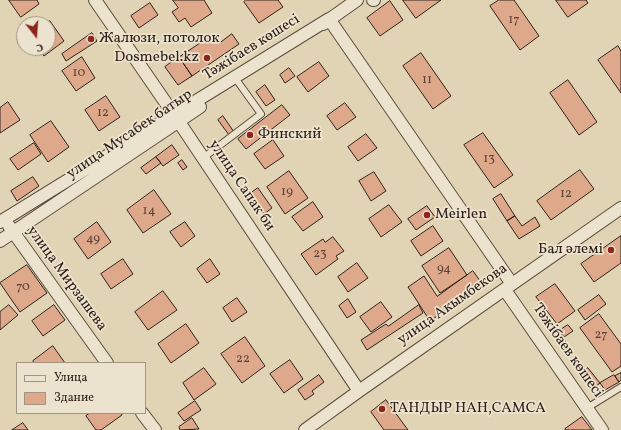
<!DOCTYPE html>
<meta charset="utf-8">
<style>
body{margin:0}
#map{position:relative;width:621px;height:430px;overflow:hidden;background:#e1d4b4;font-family:Vollkorn,serif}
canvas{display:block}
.legend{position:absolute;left:16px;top:362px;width:130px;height:52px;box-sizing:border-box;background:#ece3ce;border:1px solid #a19586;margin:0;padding:5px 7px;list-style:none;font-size:12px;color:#31211b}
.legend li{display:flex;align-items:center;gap:8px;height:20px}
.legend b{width:20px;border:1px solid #a19586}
.north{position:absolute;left:16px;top:16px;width:40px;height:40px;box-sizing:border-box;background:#ece3ce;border:1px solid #a19586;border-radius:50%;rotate:163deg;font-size:11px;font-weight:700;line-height:16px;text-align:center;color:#31211b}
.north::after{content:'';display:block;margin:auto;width:14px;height:18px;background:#8f2418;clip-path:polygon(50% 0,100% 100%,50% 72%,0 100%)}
</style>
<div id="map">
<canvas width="621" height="430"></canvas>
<ul class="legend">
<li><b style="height:5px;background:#ece3ce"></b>Улица</li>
<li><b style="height:11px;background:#dda98a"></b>Здание</li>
</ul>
<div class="north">С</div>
</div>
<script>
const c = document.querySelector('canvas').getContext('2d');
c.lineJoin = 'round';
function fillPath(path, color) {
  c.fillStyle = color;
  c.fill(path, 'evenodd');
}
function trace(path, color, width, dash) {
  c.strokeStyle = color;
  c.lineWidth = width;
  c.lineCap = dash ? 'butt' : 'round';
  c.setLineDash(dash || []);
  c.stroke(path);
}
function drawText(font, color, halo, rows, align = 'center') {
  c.font = font + ' Vollkorn,serif';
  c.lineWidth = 3.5;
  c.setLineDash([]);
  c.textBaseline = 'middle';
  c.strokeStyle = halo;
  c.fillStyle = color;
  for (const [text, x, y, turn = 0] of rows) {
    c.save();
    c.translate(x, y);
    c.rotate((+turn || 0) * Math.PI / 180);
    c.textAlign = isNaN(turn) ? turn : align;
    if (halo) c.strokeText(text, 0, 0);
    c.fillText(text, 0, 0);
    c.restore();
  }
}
const building = new Path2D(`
 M9 0H37L39 4 21 17Z
 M173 0H204L212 13 191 27 185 18 179 22 172 12 178 8Z
 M246 0H278L283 7 259 23 244 2Z
 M403 0H441L416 18Z
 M499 0H514L539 36 520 50 490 6Z
 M556 0H586L588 3 568 17Z
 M390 1 403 20 380 36 367 18Z
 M150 3 158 15 139 28 131 16Z
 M50 21 64 41 44 56 38 48H48V24H46Z
 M92 33 97 41 66 61 62 54Z
 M232 34 239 44 192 76 179 57 212 35 219 43Z
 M618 46 621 51V93L598 60Z
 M421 53 451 96 433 109 403 66Z
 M82 57 95 78 76 91 62 71Z
 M179 57 192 76 178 85 165 67Z
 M319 62 329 76 308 92 297 77Z
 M289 68 295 76 285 83 280 75Z
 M568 80 597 122 579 135 550 93Z
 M265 85 275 100 266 106 256 92Z
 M106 96 120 117 99 131 85 110Z
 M8 102 20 120 0 133V108Z
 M345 103 356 117 337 130 327 116Z
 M282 105 290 115 246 149 238 139Z
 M223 116 234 132 229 135 218 120Z
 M51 121 69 147 48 162 30 135Z
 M483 133 513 175 494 188 464 145Z
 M366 134 377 148 358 161 348 147Z
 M273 140 284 156 265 169 254 154Z
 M34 143 41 154 18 170 10 159Z
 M172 145 179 155 163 166 156 157Z
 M156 157 161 163 146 174 141 168Z
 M182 160 187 167 183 170 178 163Z
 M580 170 594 189 551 220 537 201Z
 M289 171 308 198 285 214 267 187Z
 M374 172 386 191 371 201 359 181Z
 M33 177 39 186 17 201 11 191Z
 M258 188 272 208 264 214 250 194Z
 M154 190 171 214 143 233 127 210Z
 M501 194 515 216 507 221 493 199Z
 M313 202 323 217 303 231 292 217Z
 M389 205 402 222 381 237 369 219Z
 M427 206 435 217 416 230 408 219Z
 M515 216 522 226 535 217 540 226 519 239 507 221Z
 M97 222 111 242 88 259 74 239Z
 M185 222 195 236 181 247 170 232Z
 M433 226 443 241 421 256 411 241Z
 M621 236V263L594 282 581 264Z
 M333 237 344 251 336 256 338 259 316 275 301 254 323 239 325 242Z
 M449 248 467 275 440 293 422 266Z
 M123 259 133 274 111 289 101 274Z
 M210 259 220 274 207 283 197 269Z
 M357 263 368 278 348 292 338 277Z
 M27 265 47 293 20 312 0 283Z
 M473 271 483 285 430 321 408 287 424 276 437 296Z
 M555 284 575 311 557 324 536 297Z
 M163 291 177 310 148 330 135 312Z
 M599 295 606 304 585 320 578 310Z
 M237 298 247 312 232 322 223 308Z
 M348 299 356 312 347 318 339 306Z
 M381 302 392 317 371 332 360 317Z
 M9 305 18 315 0 330V312Z
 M54 305 65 320 43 336 32 321Z
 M419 305 423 313 367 350 361 340 386 324 388 326Z
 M599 314 621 344V366L612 372 580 328Z
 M186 324 199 343 171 363 158 344Z
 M568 325 573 331 564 337 559 331Z
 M245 337 265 366 242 383 221 354Z
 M564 339 569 347 564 350 559 341Z
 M53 346 65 363H34L33 361Z
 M290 360 303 379 284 393 270 374Z
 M204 368 216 384 194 400 183 383Z
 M588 368 600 383 592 389 580 374Z
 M621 373V380L619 382 615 376Z
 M319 375 324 382 312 391 314 394 305 400 298 390Z
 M614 375 619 382 605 390 600 383Z
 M386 400 408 430H384L371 412Z
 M195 401 201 410 184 421 178 413Z
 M90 413H121L122 415 101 430H96L86 416Z
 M582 417 592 430H565V429Z
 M192 418 199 429 180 430 179 427Z
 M23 423 28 430H12Z`);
const lane = new Path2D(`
 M203 158 261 114 238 82
 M587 408 621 387`);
const street = new Path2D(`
 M95 0 179 122 359 391
 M373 0H374
 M323 24 357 0
 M0 222 329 19 512 284
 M9 226 107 363
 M0 241 200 107
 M505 290 602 430
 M142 413 155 430
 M305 430 359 391 621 208`);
const markers = [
 [91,39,4,"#8f2418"],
 [207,58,4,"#8f2418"],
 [250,135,4,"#8f2418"],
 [427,215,4,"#8f2418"],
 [611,250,4,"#8f2418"],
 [382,409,4,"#8f2418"]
];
const numberNames = [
 ["17",514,21],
 ["10",79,74],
 ["11",427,81],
 ["12",103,114],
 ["13",489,160],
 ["19",287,193],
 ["12",566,195],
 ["14",149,212],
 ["49",93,240],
 ["23",320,255],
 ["94",444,270],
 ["70",23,288],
 ["27",601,336],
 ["22",243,360]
];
const poiNames = [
 ["Жалюзи, потолок",99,39],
 ["Dosmebel.kz",199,58,"right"],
 ["Финский",258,135],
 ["Meirlen",435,215],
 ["Бал әлемі",603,250,"right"],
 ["ТАНДЫР НАН,САМСА",390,409]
];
const streetNames = [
 ["Тәжібаев көшесі",252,48,-32],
 ["улица Мусабек батыр",130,135,-34],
 ["улица Сапак би",241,186,56],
 ["улица Мирзашева",66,279,54],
 ["улица Акымбекова",453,305,-35],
 ["Тәжібаев көшесі",567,351,55]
];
fillPath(building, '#dda98a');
trace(building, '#31211b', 1);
trace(lane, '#5d4e41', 8);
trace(street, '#5d4e41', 14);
trace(lane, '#ece3ce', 6);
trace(street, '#ece3ce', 12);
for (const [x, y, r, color] of markers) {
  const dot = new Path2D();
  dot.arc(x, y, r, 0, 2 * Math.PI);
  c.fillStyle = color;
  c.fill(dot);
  trace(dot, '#ece3ce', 1.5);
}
drawText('13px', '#5c4337', null, numberNames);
drawText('15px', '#31211b', '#ece3ce', poiNames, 'left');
drawText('15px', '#31211b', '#ece3ce', streetNames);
</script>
